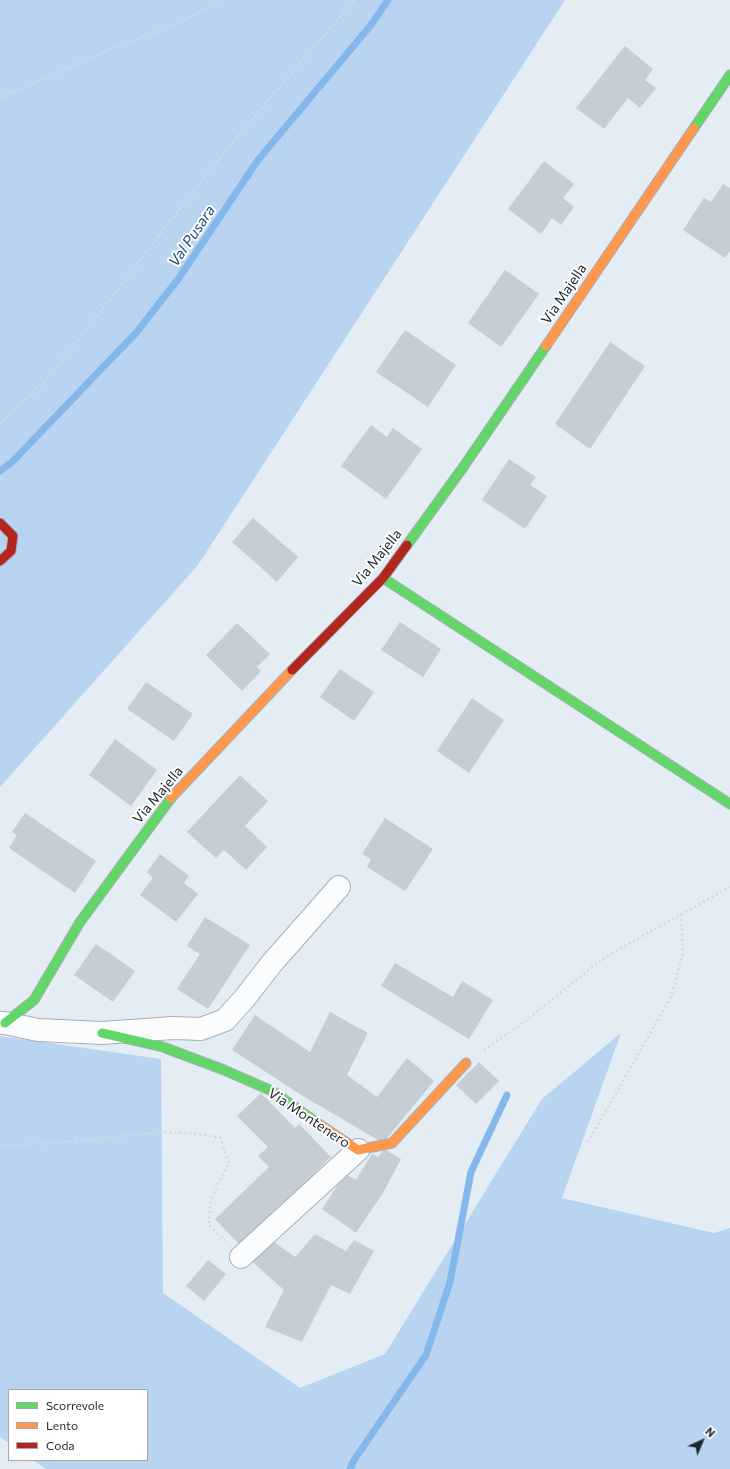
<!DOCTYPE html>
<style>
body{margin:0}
#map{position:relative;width:730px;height:1469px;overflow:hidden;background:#e4ecf4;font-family:Commissioner,sans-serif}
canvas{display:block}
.legend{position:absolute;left:8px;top:1389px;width:140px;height:72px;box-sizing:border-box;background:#fff;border:1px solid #a5a8ab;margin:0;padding:5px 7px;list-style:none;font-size:12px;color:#1d262e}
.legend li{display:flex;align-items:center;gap:8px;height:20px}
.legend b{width:20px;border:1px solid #a5a8ab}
.north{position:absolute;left:682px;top:1421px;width:40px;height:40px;-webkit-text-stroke:3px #fff;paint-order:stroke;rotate:44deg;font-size:11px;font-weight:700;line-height:16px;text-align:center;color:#1d262e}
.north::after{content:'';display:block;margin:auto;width:14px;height:18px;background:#1d262e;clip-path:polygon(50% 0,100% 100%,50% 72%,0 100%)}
</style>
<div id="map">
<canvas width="730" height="1469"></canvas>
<ul class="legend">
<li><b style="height:5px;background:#63d668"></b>Scorrevole</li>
<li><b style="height:5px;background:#ff974d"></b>Lento</li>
<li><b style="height:5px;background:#b3261e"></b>Coda</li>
</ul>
<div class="north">N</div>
</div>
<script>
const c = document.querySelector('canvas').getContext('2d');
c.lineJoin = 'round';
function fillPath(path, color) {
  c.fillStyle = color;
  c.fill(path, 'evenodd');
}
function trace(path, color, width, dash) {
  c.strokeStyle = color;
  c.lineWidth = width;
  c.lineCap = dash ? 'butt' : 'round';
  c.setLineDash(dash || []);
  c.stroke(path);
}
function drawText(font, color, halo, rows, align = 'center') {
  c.font = font + ' Commissioner,sans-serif';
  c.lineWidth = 4;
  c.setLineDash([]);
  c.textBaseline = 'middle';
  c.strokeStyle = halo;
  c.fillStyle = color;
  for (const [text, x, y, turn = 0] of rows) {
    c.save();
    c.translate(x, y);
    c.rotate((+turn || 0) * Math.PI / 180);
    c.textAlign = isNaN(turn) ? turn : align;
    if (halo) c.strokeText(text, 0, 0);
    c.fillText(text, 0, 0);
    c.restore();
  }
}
const green = new Path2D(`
 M0 0H565L198 565 0 787Z
 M621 1033 562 1198 714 1233 730 1228V1469H46L33 1460H147V1390H9V1443L0 1437V1036L161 1059 163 1293 300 1388 385 1354 542 1099Z`);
const stream = new Path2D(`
 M0 471 12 462 135 334 179 278 258 160 371 25 388 0
 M350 1469 354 1460 426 1355 450 1282 471 1172 507 1095`);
const building = new Path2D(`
 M625 46 653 69 645 80 656 88 640 108 628 98 604 129 576 108Z
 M544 161 574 184 563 198 574 207 561 225 552 218 541 234 508 209Z
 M723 184 730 188V251L725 258 683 230 704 198 711 202Z
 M505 270 539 294 501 347 468 323Z
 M405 330 456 365 428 407 376 372Z
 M610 342 645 366 590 449 555 424Z
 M371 425 387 437 393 428 422 449 386 499 341 466Z
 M509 459 536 477 530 485 547 496 525 529 482 500Z
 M253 518 298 557 277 582 232 542Z
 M400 622 441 649 423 677 381 650Z
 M237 623 270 654 257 667 261 671 242 691 206 655Z
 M340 669 374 692 354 721 320 697Z
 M146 682 193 714 174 741 127 709Z
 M472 698 504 720 469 773 437 751Z
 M115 739 157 770 131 806 89 775Z
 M240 775 268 801 245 826 267 847 246 870 224 850 216 858 187 832Z
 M25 813 96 861 75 893 9 848 17 835 12 832Z
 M385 818 433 849 405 891 367 867 371 859 362 854Z
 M160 854 189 876 184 883 198 894 176 922 140 895 153 878 147 872Z
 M205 917 250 945 208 1009 177 989 200 954 187 946Z
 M96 944 135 971 113 1002 74 975Z
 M395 963 453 997 462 981 493 1000 469 1039 381 986Z
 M330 1012 368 1033 347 1075 377 1097 407 1058 434 1081 383 1143 303 1096 232 1050 255 1015 310 1052Z
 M479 1062 499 1081 476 1104 456 1085Z
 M261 1093 295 1128 299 1124 331 1157 241 1246 215 1219 269 1167 258 1156 268 1147 237 1116Z
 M384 1149 401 1159 383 1193 356 1233 322 1209 345 1174 356 1180 372 1154 378 1157Z
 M315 1234 346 1251 354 1240 374 1251 350 1294 331 1285 302 1342 265 1327 284 1290 248 1258 267 1237 295 1257Z
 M208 1260 226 1274 204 1301 186 1286Z`);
const path = new Path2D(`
 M0 98 123 44 164 29 226 0
 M0 424 51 375 222 155 354 0
 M484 1050 524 1022 605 957 730 887
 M588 1142 671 997 683 953 681 914
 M0 1146C30 1144 59 1143 89 1140 132 1135 177 1127 220 1138L229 1163 218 1184 210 1204 209 1225 225 1241`);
const street = new Path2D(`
 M0 1023H5L38 1030 102 1033 173 1028 201 1029 225 1020 244 999 272 963 339 887
 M241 1257 358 1150`);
const fast = new Path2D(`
 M694 128 730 75
 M407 545 464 466 546 346
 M383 578 730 804
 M5 1023 34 1000 80 922 171 798
 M102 1033 163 1047 224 1070 272 1091 316 1122`);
const slow = new Path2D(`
 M546 346 694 128
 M171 798 292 670
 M316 1122 358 1150 392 1143 466 1063`);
const jam = new Path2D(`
 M0 523 13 536 11 551 0 561
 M292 670 383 578 407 545`);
const streetNames = [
 ["Via Majella",564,294,-56],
 ["Via Majella",377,558,-51],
 ["Via Majella",158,795,-50],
 ["Via Montenero",309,1118,34]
];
const waterNames = [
 ["Val Pusara",192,236,-56]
];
fillPath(green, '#b9d4f0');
trace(stream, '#85b8ea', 7);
fillPath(building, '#c5cdd5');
trace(street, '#a6aeb6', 24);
trace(fast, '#a6aeb6', 11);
trace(slow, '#a6aeb6', 11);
trace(jam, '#a6aeb6', 11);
trace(path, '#d6d9dc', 2.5, [2, 3]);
trace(street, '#fbfcfd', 22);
trace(fast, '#63d668', 9);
trace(slow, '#ff974d', 9);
trace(jam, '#b3261e', 9);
drawText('14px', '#1d262e', '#fff', streetNames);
drawText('italic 15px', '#1d4e7b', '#fff', waterNames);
</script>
